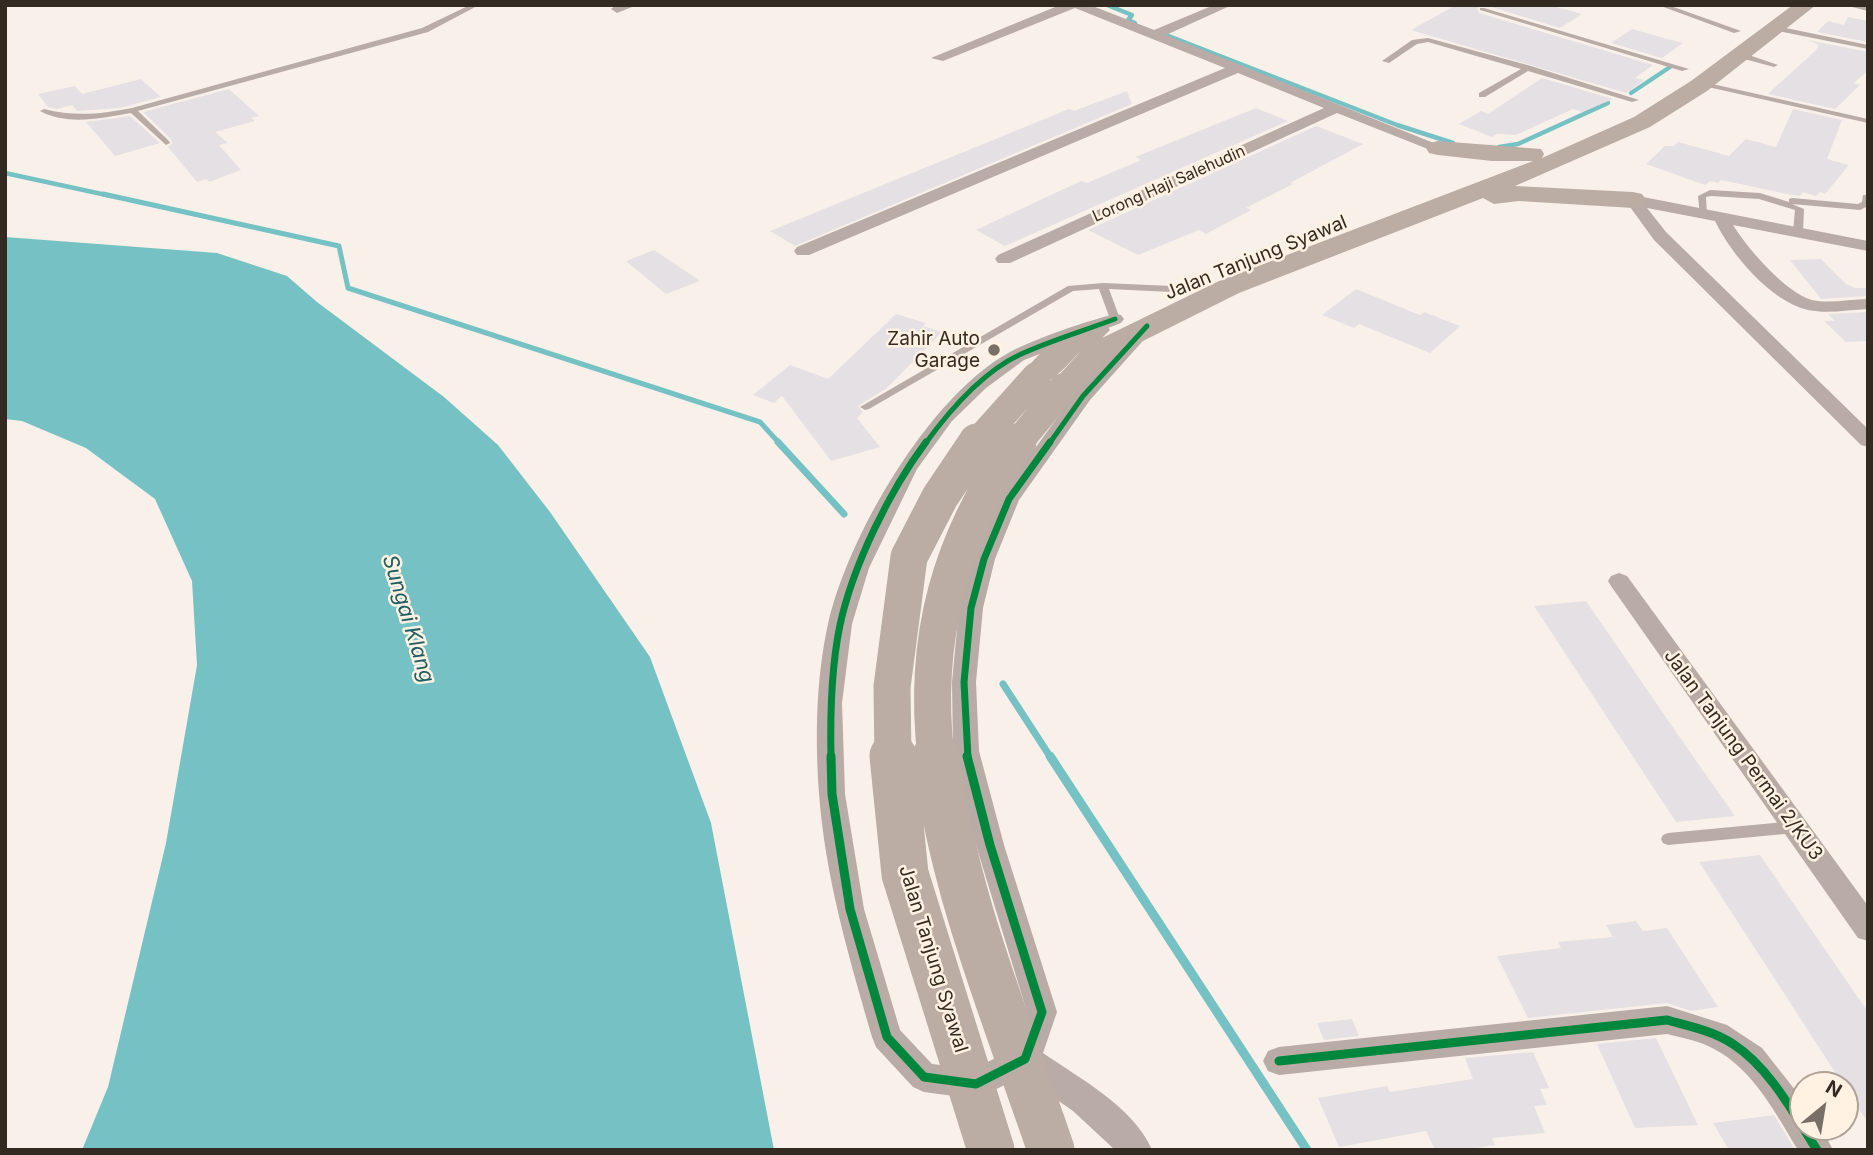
<!DOCTYPE html>
<style>
body{margin:0}
#map{position:relative;width:1873px;height:1155px;overflow:hidden;background:#f9f1e9;font-family:Inter,sans-serif}
canvas{display:block}
.frame{position:absolute;inset:0;border:7px solid #332a21;pointer-events:none}
.north{position:absolute;left:1789px;top:1071px;width:70px;height:70px;box-sizing:border-box;background:#fff2e3;border:2px solid #ada295;border-radius:50%;rotate:30deg;font-size:19px;font-weight:700;line-height:28px;text-align:center;color:#332a21}
.north::after{content:'';display:block;margin:auto;width:24px;height:32px;background:#787067;clip-path:polygon(50% 0,100% 100%,50% 72%,0 100%)}
</style>
<div id="map">
<canvas width="1873" height="1155"></canvas>
<div class="frame"></div>
<div class="north">N</div>
</div>
<script>
const c = document.querySelector('canvas').getContext('2d');
c.lineJoin = 'round';
function fillPath(path, color) {
  c.fillStyle = color;
  c.fill(path, 'evenodd');
}
function trace(path, color, width, dash) {
  c.strokeStyle = color;
  c.lineWidth = width;
  c.lineCap = dash ? 'butt' : 'round';
  c.setLineDash(dash || []);
  c.stroke(path);
}
function drawText(font, color, halo, rows, align = 'center') {
  c.font = font + ' Inter,sans-serif';
  c.lineWidth = 5;
  c.setLineDash([]);
  c.textBaseline = 'middle';
  c.strokeStyle = halo;
  c.fillStyle = color;
  for (const [text, x, y, turn = 0] of rows) {
    c.save();
    c.translate(x, y);
    c.rotate((+turn || 0) * Math.PI / 180);
    c.textAlign = isNaN(turn) ? turn : align;
    if (halo) c.strokeText(text, 0, 0);
    c.fillText(text, 0, 0);
    c.restore();
  }
}
const water = new Path2D(`
 M5 237 217 253 287 276 317 302 444 397 498 445 550 512 650 657 711 823 774 1150H82L108 1087 166 843 197 665 192 581 155 499 86 448 22 421 5 419Z`);
const streamFar3 = new Path2D(`
 M1107 5 1132 15 1128 20 1135 23
 M1166 35 1397 125 1453 143
 M1631 93 1670 67
 M1499 147 1518 144 1608 103
 M5 173 111 196`);
const streamFar2 = new Path2D(`
 M103 194 339 246 348 288 760 422 780 444`);
const streamFar1 = new Path2D(`
 M778 442 844 514
 M1003 684 1051 758`);
const stream = new Path2D(`
 M1050 756 1307 1150`);
const building = new Path2D(`
 M1456 5H1549L1582 14 1560 28 1485 5 1477 8 1479 13 1653 65 1635 78 1644 80 1626 93 1411 30Z
 M1848 17 1868 21V42L1817 32 1828 21 1844 25Z
 M1632 29 1664 38 1683 43 1662 58 1611 43Z
 M1808 40 1868 52V70L1854 83 1860 85 1835 109 1768 94 1816 50 1819 45Z
 M1542 78 1613 99 1582 112 1573 109 1516 135 1497 134 1492 137 1459 124 1481 111 1488 114Z
 M141 79 161 97 120 108 77 111 72 105 57 109 48 107 38 94 75 86 82 94Z
 M229 89 259 116 251 118 255 121 215 132 228 143 219 145 241 170 209 182 207 179 197 182 168 147 172 144 171 139 143 112Z
 M1127 91 1132 104 795 246 770 231 1069 109 1074 111Z
 M1256 108 1288 121 1005 246 976 230 1081 181 1087 183 1141 160 1135 157Z
 M1793 109 1842 120 1827 159 1849 165 1825 194 1820 192 1816 196 1803 192 1800 196 1792 195 1721 180 1718 183 1710 181 1705 185 1646 164 1665 146H1674L1678 142 1729 156 1746 139 1776 147Z
 M130 116 160 143 115 156 86 122Z
 M1316 126 1363 144 1290 183 1293 184 1246 208 1251 210 1206 234 1199 230 1138 255 1088 230Z
 M654 250 700 281 666 294 626 261Z
 M1821 259 1846 284 1855 288H1868V296L1821 299 1790 260Z
 M1356 289 1420 315 1424 312 1460 326 1430 353 1359 324 1354 328 1322 315Z
 M1868 312V341L1846 342 1824 321H1835L1828 314Z
 M896 314 926 323 923 326 942 332 887 388 858 406 863 412 857 418 880 447 831 461 782 396 774 403 753 395 790 365 828 379Z
 M1586 601 1692 755 1735 816 1676 822 1534 606Z
 M1760 855 1868 1012V1123L1699 862Z
 M1636 921 1643 931 1667 928 1718 1007 1691 1011 1667 1003 1528 1018 1497 956 1561 948 1558 942 1613 937 1606 925Z
 M1352 1019 1359 1036 1324 1040 1317 1023Z
 M1656 1038 1698 1125 1635 1128 1597 1044Z
 M1533 1052 1549 1088 1540 1089 1547 1105 1534 1106 1545 1133 1492 1138 1495 1145 1465 1150H1435L1426 1131 1339 1147 1318 1098 1387 1086 1390 1092 1473 1079 1465 1058Z
 M1774 1115 1795 1150H1729L1713 1123Z`);
const service = new Path2D(`
 M470 5H479L428 32 138 111 169 141 170 143 166 145 131 113C102 118 67 126 40 111L44 109C75 117 101 114 132 108L422 28Z
 M1658 5H1668L1741 31 1734 33Z
 M1847 5 1868 7V11L1848 6Z
 M1480 8H1484L1689 69 1682 71 1480 10Z
 M1776 26 1868 45V49L1773 30V26Z
 M1428 38 1531 66 1639 100 1632 102 1528 71 1485 97H1479V93L1521 69 1428 42 1417 44 1389 63 1382 61 1412 40Z
 M1737 53H1743L1778 65 1774 67 1737 57Z
 M1699 81 1868 119V123L1699 85Z
 M1710 190 1760 193 1789 202V199L1792 198 1858 204 1862 202 1863 195H1868V206L1860 210 1792 204 1804 209 1803 232 1798 235 1793 232 1795 210 1759 199 1711 196 1706 197 1707 214 1700 216 1698 196Z
 M1103 283 1172 286 1177 289 1172 292 1109 289 1120 319 1115 322 1110 319 1099 289 1073 291 869 409 865 410 860 407 1068 286Z
 M1795 821 1800 823 1802 827 1800 831 1795 833 1668 845 1663 843 1661 839 1663 835 1668 833Z`);
const minor = new Path2D(`
 M616 5H637L617 13 611 9Z
 M1060 5H1090L1154 30 1214 5H1232L1166 35 1446 148 1443 151H1433L1337 113 1010 263H998L995 259 998 255 1324 108 1238 73 809 255H797L794 251 797 247 1225 68 1075 8 943 61 931 58Z
 M1633 195 1868 241V251L1733 225C1747 248 1786 293 1812 300 1830 304 1850 299 1868 299V309C1848 310 1827 314 1808 310 1770 301 1731 254 1715 221L1647 208 1666 232 1868 429V447L1861 445 1654 240 1625 200Z
 M1115 314 1121 315 1124 319 1121 323 1024 360 986 388 952 421 917 469 869 568 852 624 842 703 845 794 864 909 900 1030 932 1064 974 1069 1013 1049 1027 1012 976 845 953 751 952 682 959 608 973 559 998 499 1076 392 1135 326H1149L1151 330 1149 334 1090 400 1019 500 995 559 983 608 976 682 979 751 1004 845 1057 1012 1043 1053C1079 1078 1134 1107 1152 1150H1115L1073 1111 1023 1076 976 1099 924 1092 913 1087 876 1047 872 1037C849 957 825 877 819 793 815 738 816 678 828 624 848 536 929 396 1010 352 1036 338 1087 321 1115 314Z
 M1619 573 1627 576 1868 906V941L1858 938 1611 586 1608 581 1611 576Z
 M1667 1006 1727 1025 1762 1048 1803 1100V1127H1821L1833 1150H1798C1776 1114 1753 1069 1714 1049 1700 1041 1683 1038 1667 1034L1279 1075 1268 1071 1263 1061 1268 1051 1279 1047Z`);
const primary = new Path2D(`
 M1793 5H1816L1707 91 1650 127 1515 186 1633 192 1642 194 1646 200 1642 206 1633 208 1519 201 1494 204 1483 198 1239 293 1107 359 1074 395 1063 397 1052 395 1047 388 1081 351C1064 367 1050 390 1025 384L1020 377C1037 353 1075 316 1106 324L1110 330 1102 338 1219 281 1533 161H1492L1438 155 1429 153 1426 148 1429 143 1438 141 1541 149 1544 154 1542 158 1634 117 1691 81Z`);
const primaryBridgeFar2 = new Path2D(`
 M976 444 1036 377
 M1017 444 1063 388`);
const primaryBridgeFar1 = new Path2D(`
 M893 758 892 687 909 557 940 497 977 442
 M936 758C922 637 950 541 1018 442`);
const primaryBridge = new Path2D(`
 M893 756 905 874 991 1150
 M936 756C953 893 1007 1020 1051 1150`);
const cyclewayFar2 = new Path2D(`
 M925 444C949 411 981 373 1019 355 1049 341 1083 331 1115 319
 M1049 444 1083 396 1147 326`);
const cyclewayFar1 = new Path2D(`
 M831 758C830 713 831 668 840 625 853 565 890 490 926 442
 M968 758 964 682 971 608 984 559 1009 499 1050 442`);
const cycleway = new Path2D(`
 M831 756 832 794 850 909 887 1037 924 1077 976 1084 1025 1059 1042 1012 990 845 967 756
 M1279 1061 1667 1020C1689 1026 1714 1031 1733 1044 1770 1068 1794 1114 1817 1150`);
const markers = [
 [994,350,7,"#787067"]
];
const farStreetnames = [
 ["Lorong Haji Salehudin",1169,184,-24]
];
const streetNames = [
 ["Jalan Tanjung Syawal",1256,258,-22],
 ["Jalan Tanjung Permai 2/KU3",1743,755,54],
 ["Jalan Tanjung Syawal",933,959,73]
];
const poiNames = [
 ["Zahir Auto",980,339],
 ["Garage",980,361]
];
const waterNames = [
 ["Sungai Klang",408,619,73]
];
fillPath(water, '#75c1c3');
trace(streamFar3, '#75c1c3', 4.5);
trace(streamFar2, '#75c1c3', 5);
trace(streamFar1, '#75c1c3', 7);
trace(stream, '#75c1c3', 9);
fillPath(building, '#e4e0e3');
fillPath(service, '#b9aba5');
fillPath(minor, '#b9aba5');
fillPath(primary, '#bbaca4');
trace(primaryBridgeFar2, '#bbaca4', 29);
trace(primaryBridgeFar1, '#bbaca4', 37);
trace(primaryBridge, '#bbaca4', 47);
trace(cyclewayFar2, '#00873e', 5);
trace(cyclewayFar1, '#00873e', 7);
trace(cycleway, '#00873e', 9);
for (const [x, y, r, color] of markers) {
  const dot = new Path2D();
  dot.arc(x, y, r, 0, 2 * Math.PI);
  c.fillStyle = color;
  c.fill(dot);
  trace(dot, '#fff2e3', 2.5);
}
drawText('16px', '#332a21', '#fff2e3', farStreetnames);
drawText('19px', '#332a21', '#fff2e3', streetNames);
drawText('19px', '#332a21', '#fff2e3', poiNames, 'right');
drawText('italic 21px', '#215e62', '#fff2e3', waterNames);
</script>
